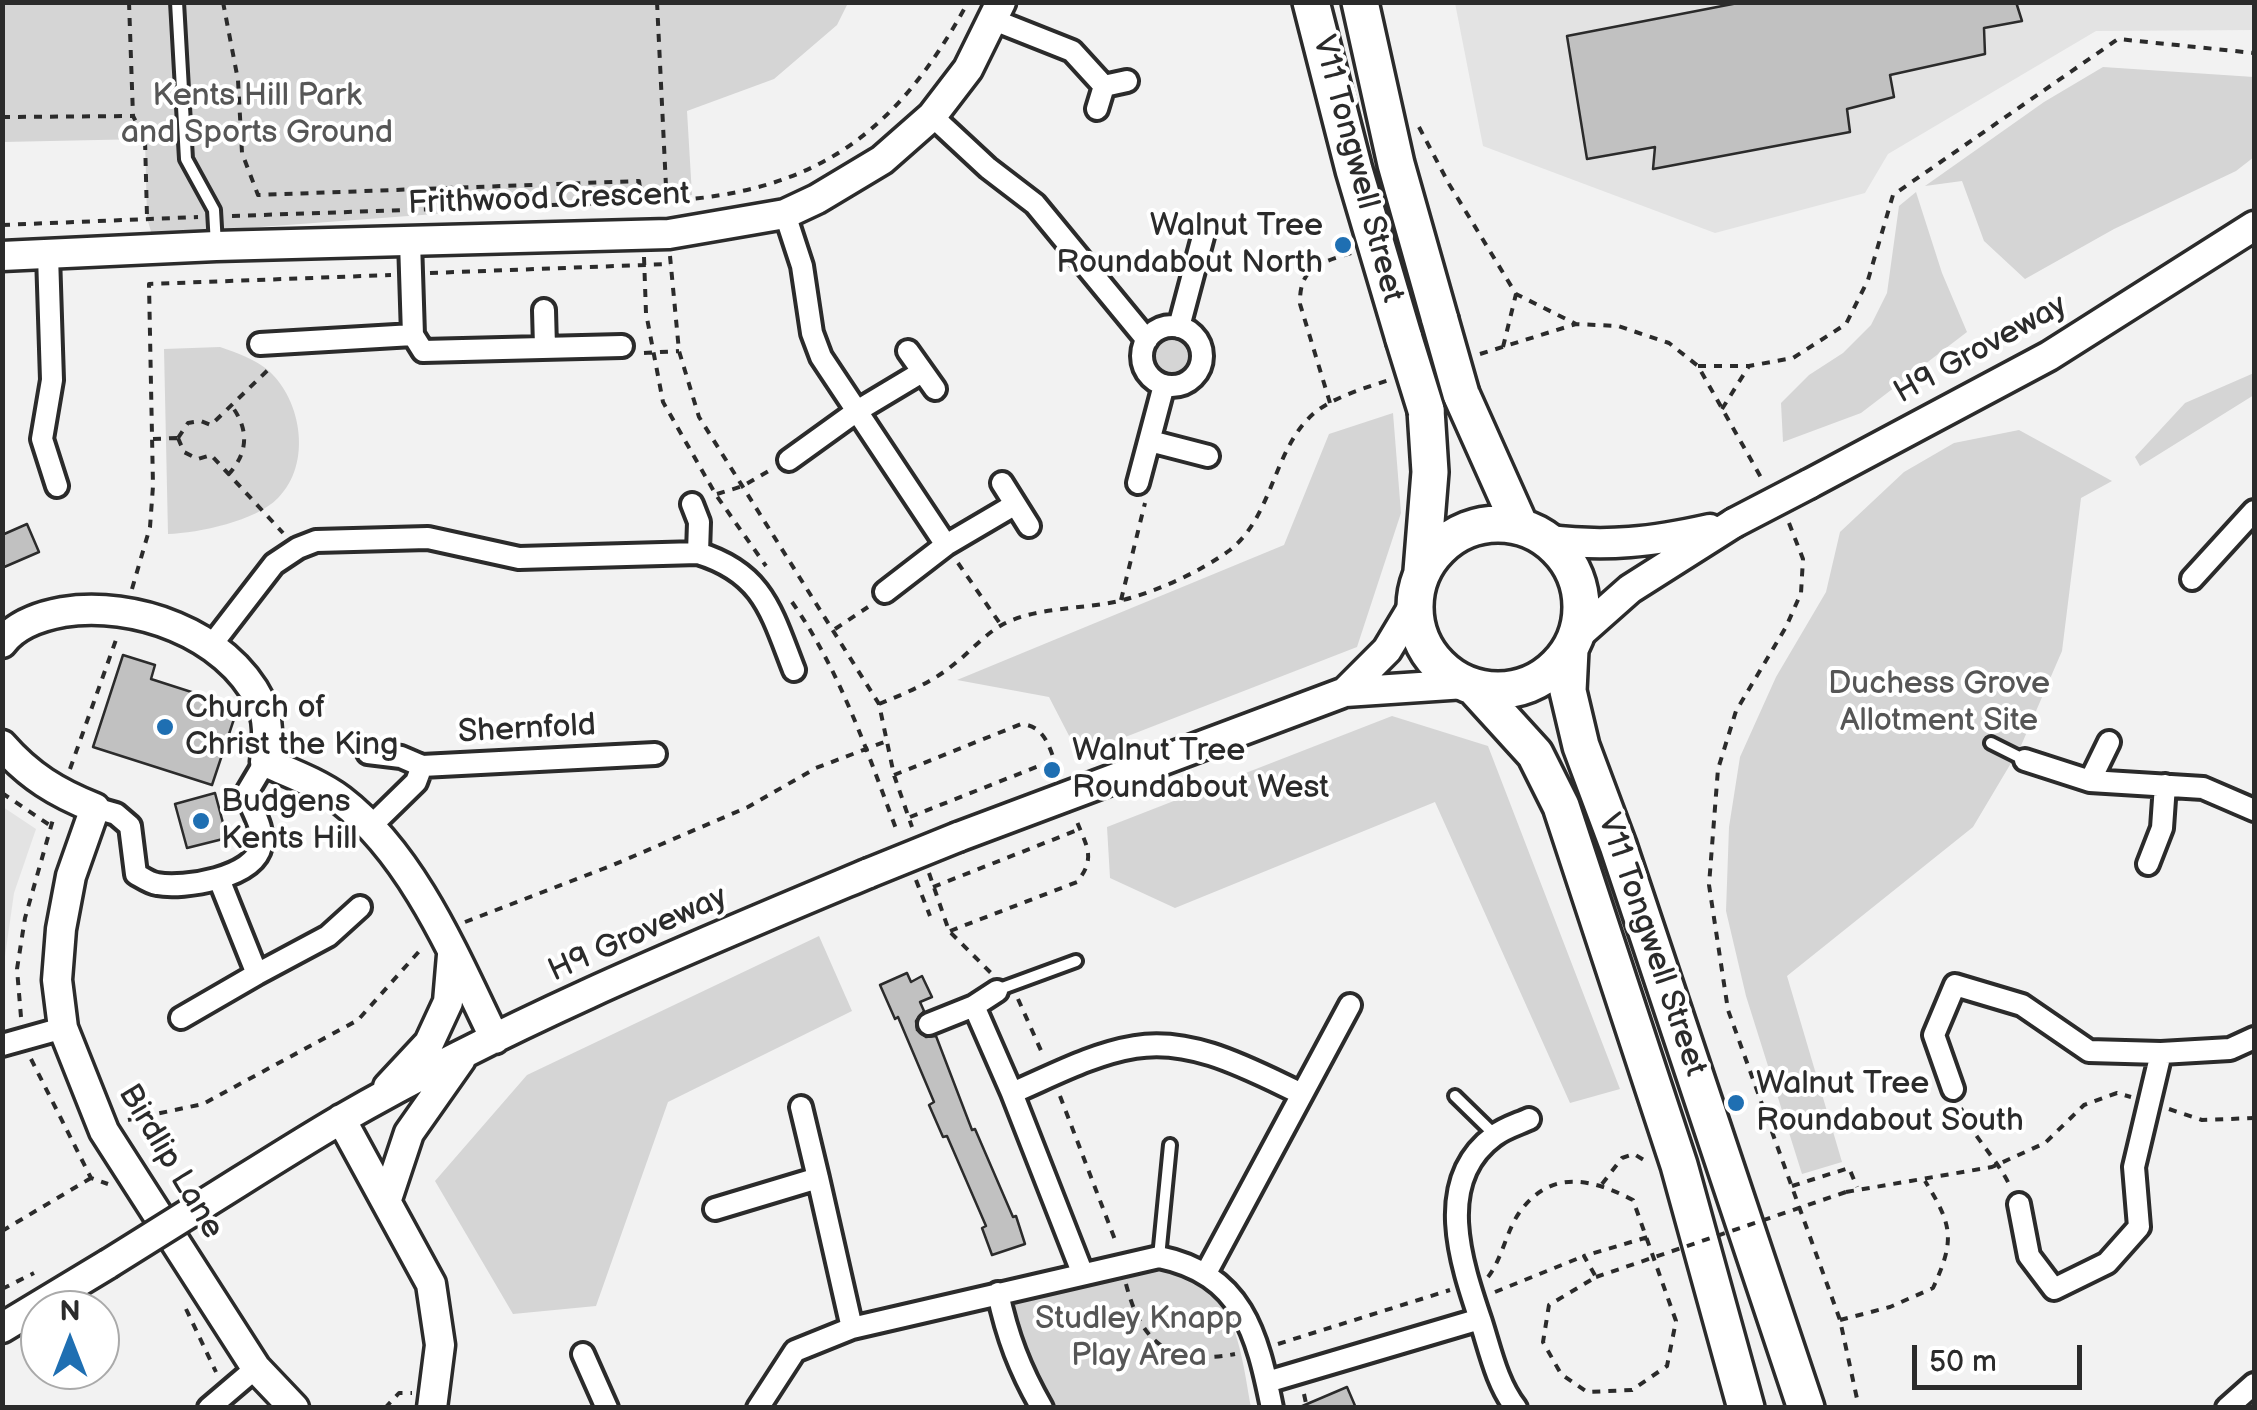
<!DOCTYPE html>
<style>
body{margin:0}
#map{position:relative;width:2257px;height:1410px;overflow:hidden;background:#f2f2f2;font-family:"Balsamiq Sans",sans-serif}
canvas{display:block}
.frame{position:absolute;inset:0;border:5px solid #2b2b2b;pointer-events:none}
.north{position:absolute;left:20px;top:1290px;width:100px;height:100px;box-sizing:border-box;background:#fff;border:2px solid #aaa;border-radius:50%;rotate:0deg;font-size:28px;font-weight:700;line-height:40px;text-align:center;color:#2b2b2b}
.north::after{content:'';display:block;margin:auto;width:35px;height:45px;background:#1f6fb2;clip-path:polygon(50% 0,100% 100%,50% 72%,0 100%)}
.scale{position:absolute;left:1912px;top:1345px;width:170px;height:45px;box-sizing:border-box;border:5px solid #2b2b2b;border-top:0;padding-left:12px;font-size:30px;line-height:35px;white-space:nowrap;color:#2b2b2b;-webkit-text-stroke:8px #fff;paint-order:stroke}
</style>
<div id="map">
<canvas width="2257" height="1410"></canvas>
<div class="frame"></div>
<div class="north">N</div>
<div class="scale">50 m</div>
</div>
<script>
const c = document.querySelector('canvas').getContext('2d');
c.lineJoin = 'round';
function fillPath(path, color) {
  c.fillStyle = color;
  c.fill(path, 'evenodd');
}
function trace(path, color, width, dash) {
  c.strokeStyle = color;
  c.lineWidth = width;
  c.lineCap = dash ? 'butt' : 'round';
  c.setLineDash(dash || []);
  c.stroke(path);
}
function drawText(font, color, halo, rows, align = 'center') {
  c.font = font + ' "Balsamiq Sans",sans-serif';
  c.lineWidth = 8;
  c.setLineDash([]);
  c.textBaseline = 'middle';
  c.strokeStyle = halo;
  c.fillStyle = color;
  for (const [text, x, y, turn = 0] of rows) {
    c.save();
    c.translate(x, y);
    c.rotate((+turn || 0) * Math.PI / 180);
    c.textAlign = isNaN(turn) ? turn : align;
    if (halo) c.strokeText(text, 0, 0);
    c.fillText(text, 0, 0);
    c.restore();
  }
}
const built = new Path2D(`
 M2254 2V30L2096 31 1888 154 1865 193 1715 233 1483 146 1455 3Z
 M3 807 36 829 14 893 3 970Z`);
const green = new Path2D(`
 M2 3H848L837 25 774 79 687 111 692 195 152 235 147 218 145 139 3 142Z
 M2103 67 2254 77V157L2236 171 2114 229 2025 279 1984 241 1962 181 1925 186 2044 102Z
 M1916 192 1942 273 1967 332 1861 413 1783 442 1781 403 1809 375 1843 353 1871 325 1887 293 1899 206Z
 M1153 356a20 20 0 1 1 40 0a20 20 0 1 1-40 0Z
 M220 347C237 353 255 359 269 371 302 401 312 464 278 498 256 521 199 533 168 534L164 349Z
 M2254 373V395L2140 466 2135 457 2185 403Z
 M1393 413 1401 513 1357 647 1079 755 1049 697 957 680 1284 545 1329 434Z
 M2019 430 2112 481 2081 498 2062 651 2020 748 1973 827 1787 976 1842 1162 1802 1174 1746 996 1726 911 1729 827 1740 757 1776 677 1826 592 1840 532 1904 472 1954 443Z
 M1392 716 1488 746 1620 1089 1570 1103 1435 802 1175 908 1110 878 1107 827Z
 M819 936 852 1011 668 1102 596 1306 513 1314 435 1181 527 1075Z
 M1140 1267C1152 1268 1167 1267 1179 1270 1236 1287 1242 1358 1251 1407H1055C1025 1367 1018 1345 1010 1296Z`);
const building = new Path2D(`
 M1743 2H2016L2022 21 1984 28 1985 54 1890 75 1894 97 1847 109 1850 132 1653 169 1655 147 1587 159 1567 36Z
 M27 524 39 552 2 568V535Z
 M123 655 155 665 151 679 238 707 212 785 93 747Z
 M215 793 227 838 187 848 175 804Z
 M907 973 911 982 922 976 932 997 920 1002 924 1011 916 1021 917 1030 926 1037 936 1036 972 1130 975 1129 1013 1217 1016 1216 1025 1244 992 1255 982 1228 986 1226 947 1136 943 1137 929 1105 934 1102 898 1017 895 1019 880 985Z
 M1347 1387 1356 1408H1300V1407Z`);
const path = new Path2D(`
 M129 2 133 116
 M223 2 238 80 242 153 258 195 639 181 643 208
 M657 2 667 207
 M2 117 133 116 145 139 147 217
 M1419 127 1449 184 1516 294 1576 324
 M232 216 667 201C817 192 897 133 968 2
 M2 225 198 217
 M670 256 679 351 699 417 879 704 894 775 912 827
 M644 257 646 313 663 402 716 495 766 566
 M430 273 670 264
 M1503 347 1516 294
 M644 353 679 351
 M1480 354 1576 324 1618 326 1669 343 1698 366 1763 481
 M1698 366H1749
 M1330 403 1300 304C1299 266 1321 263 1351 253
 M1722 409 1749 366 1793 358 1846 324 1868 280 1893 195 2118 39 2254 53
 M178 438 184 452 198 459 211 455 283 533
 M178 438 188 423 201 421 211 425 271 367
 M153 439 178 438
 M228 475C249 452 249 429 231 405
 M717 494 743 486 772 469
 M1789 523 1803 559 1801 593 1786 627 1736 711 1718 769 1709 885 1728 1010 1840 1320 1859 1408
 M958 563 1001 625
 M132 589 150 527 153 486 149 284 391 275
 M1121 600 1145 503
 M792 602C841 672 868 754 898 834
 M835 629 868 607
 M879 704C906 693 931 683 953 665 969 653 983 636 1000 626 1035 606 1081 610 1119 601 1156 592 1200 572 1230 550 1273 516 1273 450 1313 414 1333 397 1365 388 1389 380
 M70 769 117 637
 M894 775 1021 724C1047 726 1050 751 1059 773
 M2 793 51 826
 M910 817 1054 760
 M929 873 949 931 991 973
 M916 880 930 916
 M933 887 1080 829
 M465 922 613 865 748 807 816 768 887 741
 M950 931 1077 882C1097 857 1086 846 1076 819
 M1018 999 1043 1055
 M21 1017 17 969 25 918 54 816
 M31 1059 91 1178 108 1184
 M1060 1096 1117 1245
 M1961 1108C1972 1136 1995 1156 2009 1184
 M2169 1109 2202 1120 2254 1118
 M128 1120 203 1104 358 1020 423 947
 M1602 1184 1622 1158 1634 1154 1647 1162
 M1792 1186 1849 1168 1857 1187
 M1846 1192 1992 1167 2045 1143 2084 1105 2117 1093 2131 1097
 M2 1231 91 1178
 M1488 1277C1502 1259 1506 1232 1519 1213 1551 1168 1592 1179 1633 1200L1676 1321 1667 1366 1632 1390 1587 1392 1561 1374 1543 1342 1549 1305 1596 1277 1584 1256 1648 1237
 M1126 1284C1142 1346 1172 1366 1235 1354
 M2 1289 34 1273
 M1495 1292 1584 1256
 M186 1309 216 1372
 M1840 1320 1890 1307 1933 1288C1955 1240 1953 1226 1925 1181
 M1278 1344 1450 1290
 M1304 1394 1307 1408
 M385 1408 399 1393H412`);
const lane = new Path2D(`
 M177 2 186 159 214 210 216 245
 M1991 743 2025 760
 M997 990 1076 961
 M1455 1096 1495 1135
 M1159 1257 1170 1145`);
const street = new Path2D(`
 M994 20 1072 51 1104 86
 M1104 86 1127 81
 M1097 109 1104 86
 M932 116 988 168 1035 204 1147 340
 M785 214 802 266 812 333 821 357 946 545
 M410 241 413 335
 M48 255 52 380 42 439 57 486
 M544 310 545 347
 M1142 356a30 30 0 1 1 60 0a30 30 0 1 1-60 0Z
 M1179 327 1205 229
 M260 344 413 335 423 351 622 346
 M908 351 935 389
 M1150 441 1208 456
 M789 460 857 411 922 372
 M1002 483 1029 526
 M1138 483 1164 385
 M692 504 699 522 698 553
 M2192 579 2254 511
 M885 592 946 545 1014 505
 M210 647 274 564 298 548 316 541 428 538 519 558 698 553C763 573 771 611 794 670
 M368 753 401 757 422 766
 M2025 760 2090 781 2203 788 2254 810
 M2090 781 2109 742
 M95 808 116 814 130 826 136 874C143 878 150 883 157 884 184 889 254 878 261 846 265 829 252 810 246 794L265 762
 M371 826 416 782 422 766 655 754
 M2148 864 2162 828 2165 785
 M257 974 328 936 360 907
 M974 1006 1012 1093 1082 1272
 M181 1018 257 974 219 879
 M929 1024 974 1006 997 991
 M2 1045 63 1028
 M1953 1089 1934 1035 1955 985 2022 1005 2089 1051 2161 1053 2230 1049 2254 1038
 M1012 1093C1052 1076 1092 1054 1135 1047 1193 1037 1251 1070 1302 1094
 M801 1107 818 1178
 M2019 1204 2029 1256 2054 1289 2107 1263 2139 1227 2134 1167 2161 1053
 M715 1209 818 1178 852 1328
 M1206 1273 1350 1005
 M998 1293C1007 1336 1020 1370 1042 1408
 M583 1354 607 1408
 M1267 1382 1480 1319
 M209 1408 256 1368
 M758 1408 795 1351 852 1328 1159 1257C1242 1274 1257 1333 1272 1408
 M1516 1408C1497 1384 1490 1350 1481 1322 1461 1263 1433 1181 1494 1136 1504 1128 1518 1124 1529 1119
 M2227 1408 2254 1384`);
const secondary = new Path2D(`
 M2 256 216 246 669 234 785 214 817 199 882 160 932 116 968 69 1001 2
 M1809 484 2049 356 2254 226
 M1548 540C1608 547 1652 542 1710 529
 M1577 636 1630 589 1734 523
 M2 643C16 624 41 616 63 612 134 601 226 633 260 701 270 721 267 741 265 762 290 773 318 783 341 800 414 856 456 959 495 1039
 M1345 692 1387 650 1414 605
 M2 745C29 776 57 793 95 808L71 876 61 929 57 980 63 1028 104 1131 256 1368 294 1408
 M958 837 1345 692 1465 684
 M388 1087 429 1043 448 1002 452 955
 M341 1119 431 1284 440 1345 432 1408
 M387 1199 409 1133 461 1059
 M204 1204C249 1176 294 1147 340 1120 508 1023 690 948 869 873
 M2 1328 108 1264`);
const highway = new Path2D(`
 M1311 2 1354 170 1404 339
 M1360 2 1396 164 1440 320
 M1461 394 1520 526
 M1415 607a83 83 0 1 1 166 0a83 83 0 1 1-166 0Z
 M1422 571 1430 472 1426 410
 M1570 650 1568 691 1581 746 1618 845 1806 1408
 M1474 687 1535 754 1561 806 1679 1165 1746 1408`);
const pathBridge = new Path2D(`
 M1596 1277 1846 1192`);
const secondaryBridge = new Path2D(`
 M1734 523 1809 484
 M869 873 958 837
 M108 1264 204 1204`);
const highwayBridge = new Path2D(`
 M1440 320 1461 394
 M1404 339 1426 410`);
const markers = [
 [1343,245,10,"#1f6fb2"],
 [165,727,10,"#1f6fb2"],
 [1052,770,10,"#1f6fb2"],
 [201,821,10,"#1f6fb2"],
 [1736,1103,10,"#1f6fb2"]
];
const parkNames = [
 ["Kents Hill Park",257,97],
 ["and Sports Ground",257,134],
 ["Duchess Grove",1939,685],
 ["Allotment Site",1939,722],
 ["Studley Knapp",1139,1320],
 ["Play Area",1139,1357]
];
const streetNames = [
 ["V11 Tongwell Street",1357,169,75],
 ["Frithwood Crescent",549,200,-2],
 ["H9 Groveway",1981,350,-29],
 ["Shernfold",527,730,-3],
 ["H9 Groveway",638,935,-24],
 ["V11 Tongwell Street",1651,945,71],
 ["Birdlip Lane",170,1162,59]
];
const poiNames = [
 ["Walnut Tree",1323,227,"right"],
 ["Roundabout North",1323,264,"right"],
 ["Church of",185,709],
 ["Christ the King",185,746],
 ["Walnut Tree",1072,752],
 ["Roundabout West",1072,789],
 ["Budgens",221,803],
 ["Kents Hill",221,840],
 ["Walnut Tree",1756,1085],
 ["Roundabout South",1756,1122]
];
fillPath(built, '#e3e3e3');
fillPath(green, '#d5d5d5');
fillPath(building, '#c1c1c1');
trace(building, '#2b2b2b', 2.5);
trace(lane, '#2b2b2b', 18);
trace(street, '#2b2b2b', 28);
trace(secondary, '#2b2b2b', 35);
trace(highway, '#2b2b2b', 42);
trace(path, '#2b2b2b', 4, [8, 8]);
trace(lane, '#fff', 10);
trace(street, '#fff', 20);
trace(secondary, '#fff', 28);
trace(highway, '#fff', 35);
trace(secondaryBridge, '#2b2b2b', 35, []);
trace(highwayBridge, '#2b2b2b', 42, []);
trace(pathBridge, '#2b2b2b', 4, [8, 8]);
trace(secondaryBridge, '#fff', 28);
trace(highwayBridge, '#fff', 35);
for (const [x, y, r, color] of markers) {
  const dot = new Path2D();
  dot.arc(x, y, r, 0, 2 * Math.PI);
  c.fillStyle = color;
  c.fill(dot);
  trace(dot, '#fff', 4);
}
drawText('32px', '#565656', '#fff', parkNames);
drawText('32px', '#2b2b2b', '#fff', streetNames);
drawText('32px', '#2b2b2b', '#fff', poiNames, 'left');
</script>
